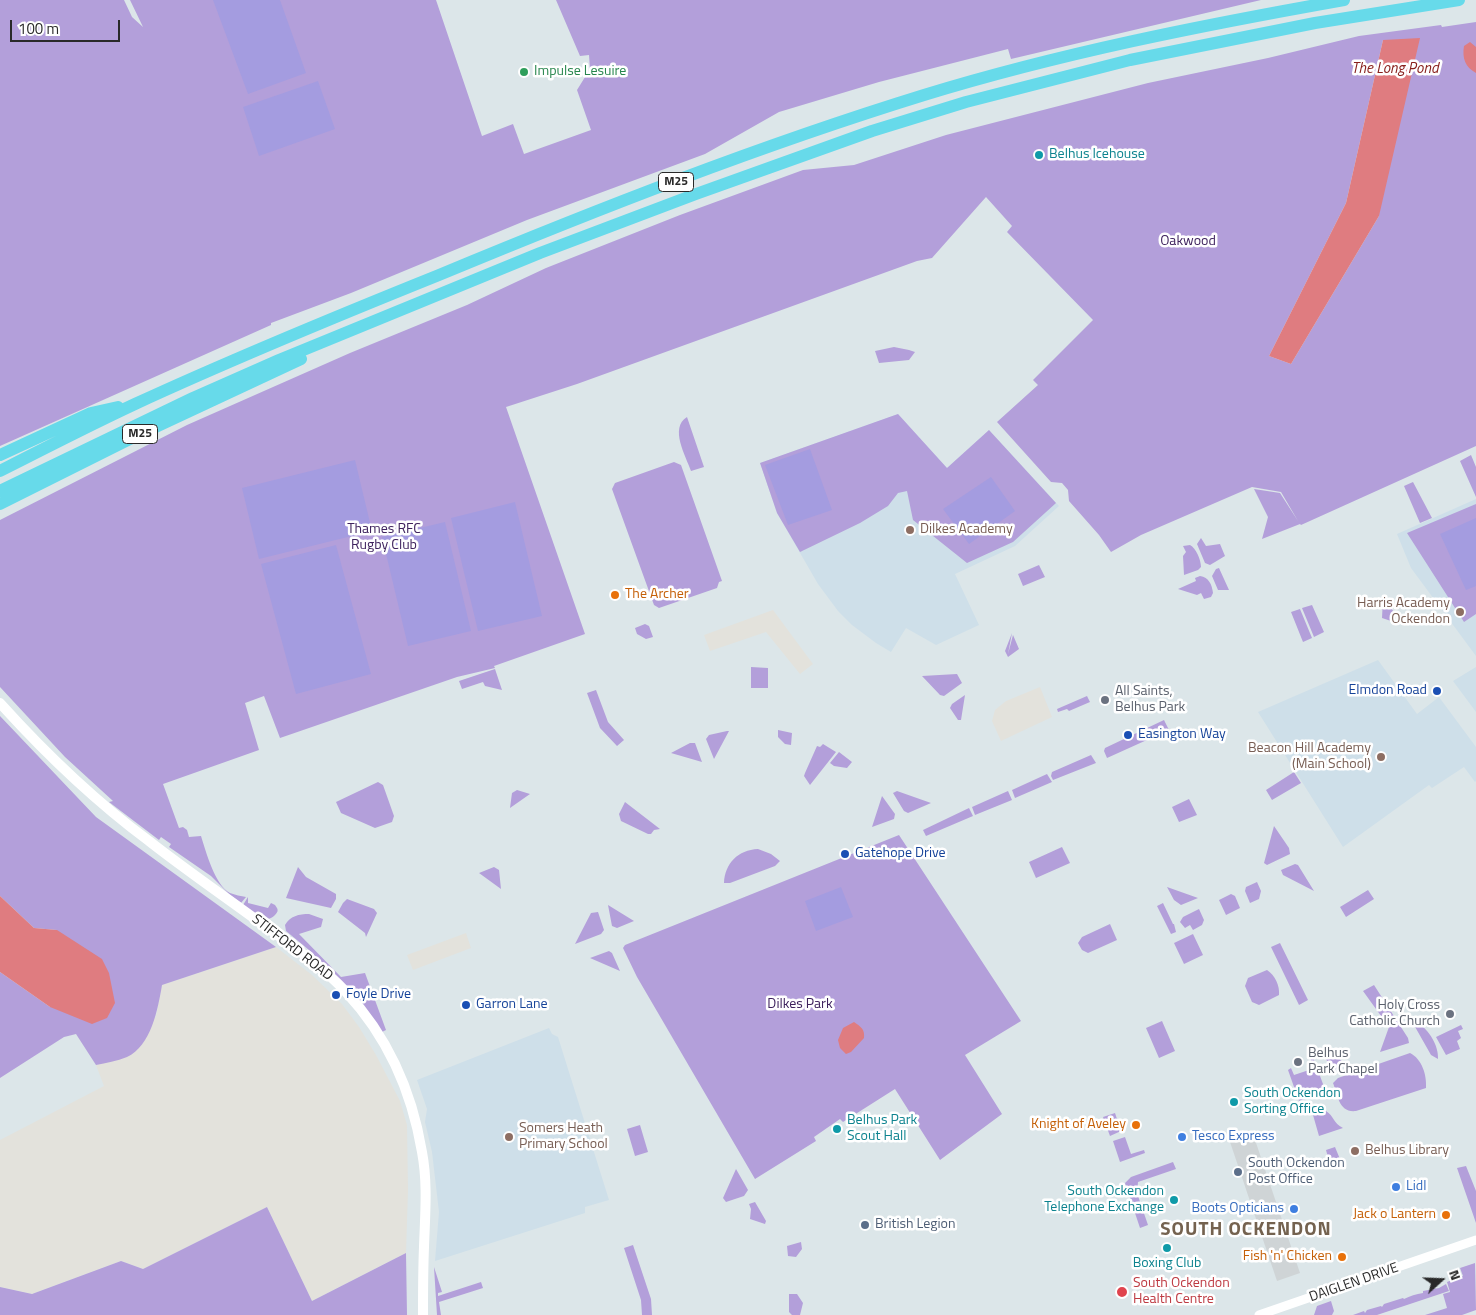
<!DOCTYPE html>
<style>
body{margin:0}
#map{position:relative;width:1476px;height:1315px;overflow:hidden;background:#dce6e9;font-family:"Titillium Web",sans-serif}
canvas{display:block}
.north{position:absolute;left:1416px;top:1255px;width:50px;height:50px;-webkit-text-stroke:4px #fff;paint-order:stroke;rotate:70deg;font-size:14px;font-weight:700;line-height:20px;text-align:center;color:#292929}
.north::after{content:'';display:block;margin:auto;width:18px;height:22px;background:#292929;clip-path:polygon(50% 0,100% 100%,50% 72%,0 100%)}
.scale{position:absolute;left:10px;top:20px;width:110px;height:22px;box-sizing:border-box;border:2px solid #292929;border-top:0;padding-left:6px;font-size:15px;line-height:18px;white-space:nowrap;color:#292929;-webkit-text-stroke:4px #fff;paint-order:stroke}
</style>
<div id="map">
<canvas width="1476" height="1315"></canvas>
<div class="north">N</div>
<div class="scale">100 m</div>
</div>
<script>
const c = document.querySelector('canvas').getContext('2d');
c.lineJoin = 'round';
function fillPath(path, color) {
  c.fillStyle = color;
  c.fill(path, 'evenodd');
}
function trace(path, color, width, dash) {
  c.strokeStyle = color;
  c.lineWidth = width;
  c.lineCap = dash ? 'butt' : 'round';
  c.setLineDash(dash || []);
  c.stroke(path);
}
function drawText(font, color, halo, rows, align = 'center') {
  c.font = font + ' "Titillium Web",sans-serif';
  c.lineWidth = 5;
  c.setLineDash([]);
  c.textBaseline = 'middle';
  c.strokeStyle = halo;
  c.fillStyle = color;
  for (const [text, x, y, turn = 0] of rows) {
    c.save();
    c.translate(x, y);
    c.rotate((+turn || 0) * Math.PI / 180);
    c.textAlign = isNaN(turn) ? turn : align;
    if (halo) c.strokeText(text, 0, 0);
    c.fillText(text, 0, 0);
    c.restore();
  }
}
const industrial = new Path2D(`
 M773 610 813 664 800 674 766 632 710 651 704 635Z
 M1040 687 1052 717 1001 741 992 721 995 710 1006 701Z
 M466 933 471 948 413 970 407 955Z
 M276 947 312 975 342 1004 359 1027 376 1055 400 1101 407 1125 408 1190 406 1253 312 1301 267 1207 143 1269 121 1261 32 1294 0 1287V1140L104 1086 96 1065 128 1056 156 1016 162 985Z`);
const education = new Path2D(`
 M898 414 947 468 989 430 1059 506 1015 546 955 574 979 625 936 645 906 628 891 652 876 643 852 625 838 611 818 584 777 513 760 463Z
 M1476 499V656L1411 568 1397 534Z
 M1378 660 1417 714 1439 697 1476 747V781L1475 782 1464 767 1432 788 1429 785 1343 847 1258 712Z
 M1476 667V712L1453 681Z
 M549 1028 552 1034 558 1037 609 1200 585 1207V1213L435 1261 439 1212 432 1152 425 1122 427 1109 417 1080Z`);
const green = new Path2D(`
 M0 0H124L132 17 143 27 130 0H436L482 136 513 124 524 154 591 130 577 90 590 69 589 55 580 56 556 0H1261L1011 59 1008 49 879 82 779 112 705 154 527 220 351 293 271 323V325L0 446Z
 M1476 22V446L1301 525 1300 524 1262 539 1268 517 1254 489 1280 493 1298 521 1281 492 1252 487 1141 535 1111 552 1099 535 1069 501 1068 490 1062 483 1051 482 997 422 1038 385 1033 380 1093 320 1007 232 1012 226 986 197 932 258 917 261 577 384 506 407 585 634 494 666 495 668 457 677 280 738 264 696 245 703 259 750 163 784 179 828 183 827 187 830 189 837 201 836C206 852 215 885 230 893 235 895 241 896 246 897L241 903 230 895 211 876 169 847 171 844 161 837 159 840 109 802 113 801 65 757 0 687V520L187 425 350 353 467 305 546 268 680 215 803 170 854 165 946 135 1148 83 1268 58 1359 36 1441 25 1442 27ZM1383 40 1379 216 1291 364 1269 356 1346 203Z
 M894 347 909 350 915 352 909 360 879 363 875 351Z
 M898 414 947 468 989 430 1056 503 1013 542 967 563 913 520 907 491 898 493 888 506 860 523 800 552 777 513 760 463Z
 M687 417 704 467 691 471C686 456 669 428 687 417Z
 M1471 455 1476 467V497L1460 461Z
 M674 462 681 465 722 581 719 582 717 588 659 608 654 605 612 489 615 483Z
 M1413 482 1432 518 1420 523 1404 486Z
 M1476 504V614L1464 622 1407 533Z
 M1201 538 1206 546 1220 544 1225 556 1210 565 1205 563 1197 544Z
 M1190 545C1196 548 1201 560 1201 567L1198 570 1184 575 1183 556 1186 552 1183 546Z
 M1039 565 1045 577 1023 586 1018 574Z
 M1219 568 1229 590H1218L1212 576 1216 569Z
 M1200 576C1209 577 1212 585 1213 593L1211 597 1204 599 1201 593 1197 595 1178 589 1196 581 1195 578Z
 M1383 598 1394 612 1391 621 1382 618Z
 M1312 605 1324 632 1314 637 1302 608Z
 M1300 609 1312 638 1303 642 1291 612Z
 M645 624 649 626 653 637 646 639 637 634 635 628Z
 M1012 633 1008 654 1013 635 1019 649 1008 657 1005 651Z
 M751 667 768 668V688H751Z
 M495 669 502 690 485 686 483 682 462 689 459 681Z
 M957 674 962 683 944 696 940 695 922 676Z
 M596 690 608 722 624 740 617 746 600 728 587 693Z
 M965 695 961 720H958L950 708 952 704Z
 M1087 696 1090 702 1069 711 1067 709 1058 712 1057 709Z
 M0 716 96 817 276 947 162 985C158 1009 151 1046 127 1057 117 1061 106 1063 96 1065L76 1034 64 1037 0 1078V972L50 1007 57 930 34 928 0 896Z
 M1164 720 1169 730 1107 758 1104 751 1105 748Z
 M778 730 792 733 791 745 785 744 778 737Z
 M727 731H729L714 759 706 739 709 735Z
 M690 743H695L702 762 671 753Z
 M823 744 836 752 810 785 804 776 805 773 817 746 820 747Z
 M839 752 852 762 847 768 834 766 830 763Z
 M1091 755 1096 763 1053 780 1051 776 1052 772Z
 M1294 772 1301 783 1272 800 1266 790Z
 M1047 774 1052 782 1015 798 1012 790Z
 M378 782 383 785 394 816 392 822 375 828 341 813 336 802Z
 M517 790 530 794 510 808 512 793Z
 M897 791 931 803 908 813 904 811 893 793Z
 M1008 791 1012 800 975 815 972 807Z
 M882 796 895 814 894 819 872 827Z
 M1189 799 1197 815 1179 822 1172 807Z
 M625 802 660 829 654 830 651 834H648L621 821 619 814Z
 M969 808 973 816 926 836 923 830Z
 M1274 826 1289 848 1290 854 1267 865 1264 863Z
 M899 835 1021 1021 965 1055 1002 1114 940 1160 895 1089 843 1122 840 1119 814 1137 816 1141 755 1179 637 977 623 948 625 945Z
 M1062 847 1070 863 1036 878 1029 862Z
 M758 849 771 854 780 861 775 866 730 883H724C725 863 738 850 758 849Z
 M1295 864 1298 865 1314 891 1283 875 1281 870Z
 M298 867 306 877 336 894V899L331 908 286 898Z
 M494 867 499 870 501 889 479 873Z
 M1257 882 1261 891 1259 899 1250 903 1245 891 1246 887Z
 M1167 887 1198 898 1181 905 1174 900Z
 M1368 890 1374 899 1346 917 1340 907Z
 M1231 894 1235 896 1240 908 1226 915 1219 900Z
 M248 897V903L268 908 271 903 275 905C278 909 279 911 275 915 265 926 251 911 243 905Z
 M347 899 374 909 377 913 366 937 365 933 338 912 343 903Z
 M1163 903 1173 924H1174L1176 932 1171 934 1157 906Z
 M608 905 634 921 617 928 612 926Z
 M1199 909 1204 920 1202 925 1193 930 1190 925 1185 928 1180 922 1183 917Z
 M598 912 604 930 601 934 575 944 591 913Z
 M309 914 323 919 321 927 299 934 341 977 365 973 386 1030 382 1032 339 979 309 950 286 931 285 925C290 916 299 914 309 914Z
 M1110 924 1117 940 1088 953 1082 950 1078 943 1082 937Z
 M1193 934 1203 955 1184 964 1174 943Z
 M1280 943 1308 1000 1299 1005 1271 947Z
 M609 951 612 953 620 971 590 958Z
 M1267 970C1275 975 1280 986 1279 995L1259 1005 1252 1002 1245 986 1248 978Z
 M1374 985 1408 1038 1409 1043 1380 1052 1389 1027 1363 991Z
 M1162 1021 1175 1051 1159 1058 1146 1028Z
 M1418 1023C1429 1030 1439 1046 1438 1059L1431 1055 1414 1025Z
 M1461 1025 1463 1029 1458 1031 1461 1038 1457 1041 1460 1049 1446 1055 1436 1037Z
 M1332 1050 1345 1065 1333 1070 1330 1068 1324 1054Z
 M1311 1052 1326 1092 1299 1101 1288 1070 1291 1068 1294 1075 1312 1069 1313 1066 1309 1054Z
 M1410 1053C1422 1059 1427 1075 1426 1088L1356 1111C1339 1113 1338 1096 1333 1083L1338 1078Z
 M1326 1111C1334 1116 1333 1123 1343 1128L1319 1136 1313 1115Z
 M1115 1113 1121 1131 1110 1136 1103 1117Z
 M640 1125 648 1152 635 1156 627 1129Z
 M1125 1137 1131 1154 1144 1150 1145 1153 1120 1162 1113 1141Z
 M1335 1147 1342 1164 1331 1168 1326 1150Z
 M1173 1162 1176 1169 1138 1182 1137 1193 1148 1225 1140 1228 1125 1183 1131 1177Z
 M1466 1166 1476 1191V1223L1457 1168Z
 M736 1169 748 1190 744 1196 726 1202 723 1198Z
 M755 1202 766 1221 765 1224 750 1219 751 1209 749 1204Z
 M267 1207 312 1301 406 1253 407 1315H0V1287L32 1294 121 1261 143 1269Z
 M801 1242 802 1249 796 1257 788 1256 787 1246Z
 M633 1245 651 1299 652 1315H642L641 1300 624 1248Z
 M1475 1263 1476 1310 1462 1315H1425L1447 1308 1443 1294 1450 1292 1447 1282 1463 1276 1460 1268Z
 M434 1267 442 1292 438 1293V1296L481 1282 483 1288 439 1302 441 1315H437Z
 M1446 1284 1449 1291 1377 1315H1353L1364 1311 1365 1313 1367 1310 1381 1306 1382 1307 1384 1304 1403 1298 1404 1299C1410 1296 1416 1294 1423 1293V1291L1439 1288Z
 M789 1294H797L803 1303 800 1315H792L789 1312Z
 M1331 1301 1334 1311 1332 1315H1314L1317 1306Z`);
const pitch = new Path2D(`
 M213 0H280L306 73 248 94Z
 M318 81 335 129 259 156 243 107Z
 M810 449 832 510 788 525 765 465Z
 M355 460 372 531 259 559 242 488Z
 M991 477 1015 511 969 544 943 509Z
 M515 502 542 616 478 631 451 518Z
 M1476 518V586L1466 590 1440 534Z
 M445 522 471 631 408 646 382 537Z
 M336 545 371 674 296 694 261 564Z
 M841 887 853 917 816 931 805 901Z`);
const plaza = new Path2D(`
 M1252 1131 1300 1273 1277 1281 1229 1139Z`);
const water = new Path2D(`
 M1420 38 1379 216 1291 364 1269 356 1346 203 1383 40Z
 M1470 42 1476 47V73C1465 67 1462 58 1464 46Z
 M0 896 34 928 57 930 102 959 109 973 115 1003 107 1018 92 1024 50 1007 0 972Z
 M854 1022C861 1027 865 1029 864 1038L851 1052 846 1054 840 1048 838 1040 843 1028Z`);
const tertiary = new Path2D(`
 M1259 1315 1476 1240`);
const secondary = new Path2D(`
 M0 703C46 754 94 800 149 841 186 870 224 896 262 924 291 945 321 965 346 992 387 1036 412 1092 422 1152 428 1184 425 1215 424 1247 423 1270 423 1292 423 1315`);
const motorway = new Path2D(`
 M0 455 91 413 118 407
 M0 471C45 448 90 425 135 404 235 358 337 316 439 275 598 209 759 146 924 95 1061 53 1203 25 1344 0
 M0 491 193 398 279 360 540 253 696 194 872 131 966 102 1130 60 1315 23 1459 0
 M0 504 134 437 301 359`);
const markers = [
 [524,72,5,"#2e9e5b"],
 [1039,155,5,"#0f9aa8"],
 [910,530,5,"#8d6e63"],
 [615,595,5,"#e8710a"],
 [1460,612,5,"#8d6e63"],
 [1437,691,5,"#1a4fb4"],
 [1105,700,5,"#6b7280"],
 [1128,735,5,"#1a4fb4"],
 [1381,757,5,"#8d6e63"],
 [845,854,5,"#1a4fb4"],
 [336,995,5,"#1a4fb4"],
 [466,1005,5,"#1a4fb4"],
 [1450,1014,5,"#6b7280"],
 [1298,1062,5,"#6b7280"],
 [1234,1102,5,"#0f9aa8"],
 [1136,1125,5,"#e8710a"],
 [837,1129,5,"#0f9aa8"],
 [509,1137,5,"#8d6e63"],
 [1182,1137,5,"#3f7fe0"],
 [1355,1151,5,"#8d6e63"],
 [1238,1172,5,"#5c6f8a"],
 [1396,1187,5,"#3f7fe0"],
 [1174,1200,5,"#0f9aa8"],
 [1294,1209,5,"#3f7fe0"],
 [1446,1215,5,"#e8710a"],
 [865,1225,5,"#5c6f8a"],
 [1167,1248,5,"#0f9aa8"],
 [1342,1257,5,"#e8710a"],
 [1122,1292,6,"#e0444e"]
];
const shields = [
 [676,182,35],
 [140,434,35]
];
const shieldNames = [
 ["M25",676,182],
 ["M25",140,434]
];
const leisureNames = [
 ["Impulse Lesuire",534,72]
];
const cultureNames = [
 ["Belhus Icehouse",1049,155],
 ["South Ockendon",1244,1094],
 ["Sorting Office",1244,1110],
 ["Belhus Park",847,1121],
 ["Scout Hall",847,1137],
 ["South Ockendon",1164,1192,"right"],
 ["Telephone Exchange",1164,1208,"right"],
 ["Boxing Club",1167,1264,"center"]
];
const parkNames = [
 ["Oakwood",1188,242],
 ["Thames RFC",384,530],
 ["Rugby Club",384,546],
 ["Dilkes Park",800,1005]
];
const educationNames = [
 ["Dilkes Academy",920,530],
 ["Harris Academy",1450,604,"right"],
 ["Ockendon",1450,620,"right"],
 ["Beacon Hill Academy",1371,749,"right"],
 ["(Main School)",1371,765,"right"],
 ["Somers Heath",519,1129],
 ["Primary School",519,1145],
 ["Belhus Library",1365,1151]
];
const foodNames = [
 ["The Archer",625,595,"left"],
 ["Knight of Aveley",1126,1125],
 ["Jack o Lantern",1436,1215],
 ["Fish 'n' Chicken",1332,1257]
];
const transitNames = [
 ["Elmdon Road",1427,691,"right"],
 ["Easington Way",1138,735],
 ["Gatehope Drive",855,854],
 ["Foyle Drive",346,995],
 ["Garron Lane",476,1005]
];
const worshipNames = [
 ["All Saints,",1115,692],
 ["Belhus Park",1115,708],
 ["Holy Cross",1440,1006,"right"],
 ["Catholic Church",1440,1022,"right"],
 ["Belhus",1308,1054],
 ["Park Chapel",1308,1070]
];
const streetNames = [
 ["STIFFORD ROAD",292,948,38],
 ["DAIGLEN DRIVE",1354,1283,-19]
];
const shopNames = [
 ["Tesco Express",1192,1137],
 ["Lidl",1406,1187],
 ["Boots Opticians",1284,1209,"right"]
];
const serviceNames = [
 ["South Ockendon",1248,1164],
 ["Post Office",1248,1180],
 ["British Legion",875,1225]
];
const healthNames = [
 ["South Ockendon",1133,1284],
 ["Health Centre",1133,1300]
];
const waterNames = [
 ["The Long Pond",1395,69]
];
const districtNames = [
 ["SOUTH OCKENDON",1246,1230]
];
fillPath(industrial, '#e3e2dc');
fillPath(education, '#cedfe9');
fillPath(green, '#b39fda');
fillPath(pitch, '#a49ce0');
fillPath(plaza, '#cfd4d6');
fillPath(water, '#df7c80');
trace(tertiary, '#fff', 9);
trace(secondary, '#fff', 10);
trace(motorway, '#67daea', 12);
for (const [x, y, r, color] of markers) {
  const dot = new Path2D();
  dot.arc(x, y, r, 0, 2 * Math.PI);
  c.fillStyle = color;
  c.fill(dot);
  trace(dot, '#fff', 2);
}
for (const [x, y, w] of shields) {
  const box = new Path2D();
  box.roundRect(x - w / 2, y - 9.5, w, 19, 4);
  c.fillStyle = '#fff';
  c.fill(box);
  trace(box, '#292929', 1);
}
drawText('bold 12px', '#292929', null, shieldNames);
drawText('14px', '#27864d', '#fff', leisureNames, 'left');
drawText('14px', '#0d838f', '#fff', cultureNames, 'left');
drawText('14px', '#3e225d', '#fff', parkNames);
drawText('14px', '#785e54', '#fff', educationNames, 'left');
drawText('14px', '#c56008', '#fff', foodNames, 'right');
drawText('14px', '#164399', '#fff', transitNames, 'left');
drawText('14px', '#5b616d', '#fff', worshipNames, 'left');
drawText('14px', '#292929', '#fff', streetNames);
drawText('14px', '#366cbe', '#fff', shopNames, 'left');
drawText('14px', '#4e5e75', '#fff', serviceNames, 'left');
drawText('14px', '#be3a42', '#fff', healthNames, 'left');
drawText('italic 15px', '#89211d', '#fff', waterNames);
c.letterSpacing = '1px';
drawText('bold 19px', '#74624f', '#fff', districtNames);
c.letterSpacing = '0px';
</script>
